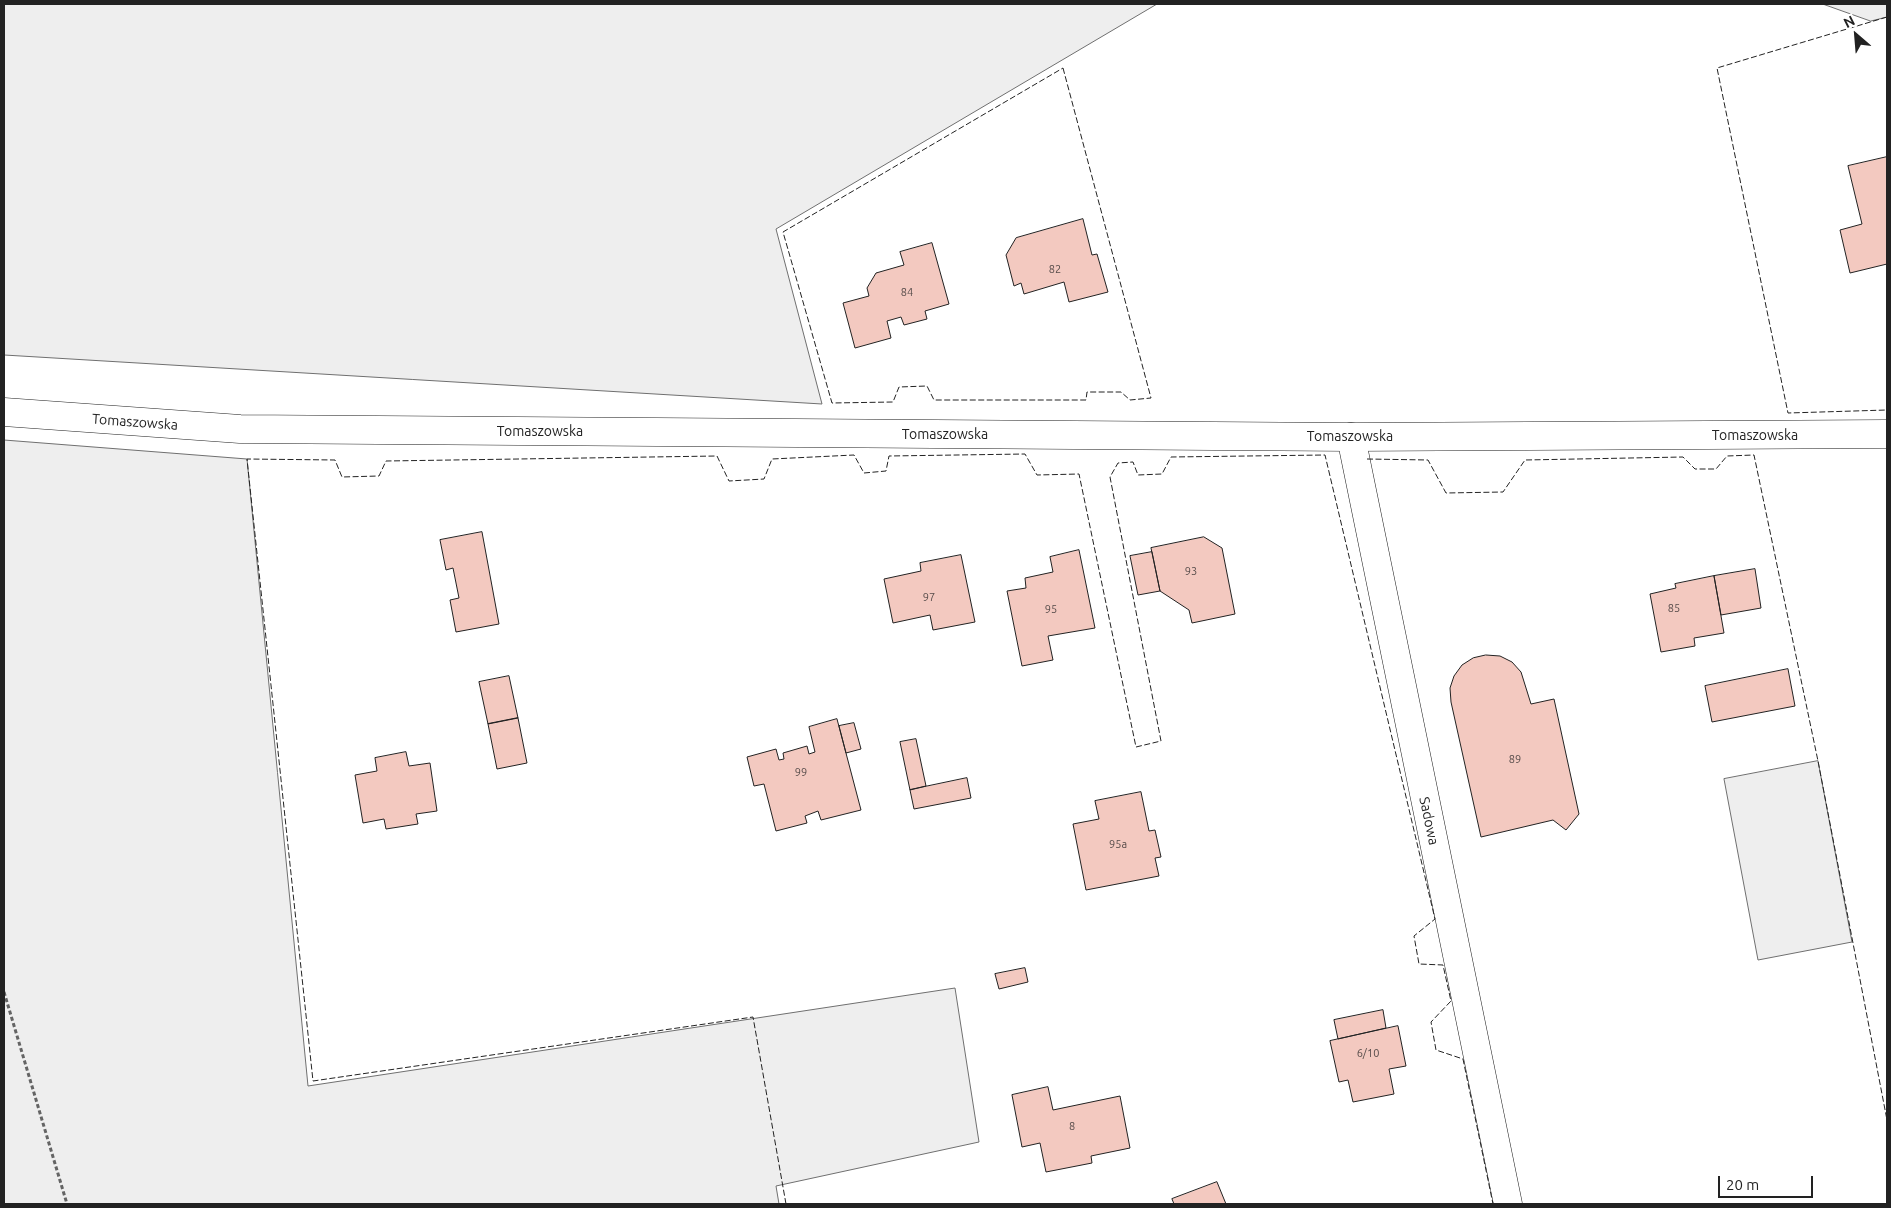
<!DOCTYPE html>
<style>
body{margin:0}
#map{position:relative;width:1891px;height:1208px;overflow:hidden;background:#fff;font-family:Ubuntu,sans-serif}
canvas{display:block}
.frame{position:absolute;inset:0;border:5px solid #222;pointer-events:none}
.north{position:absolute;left:1831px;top:10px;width:50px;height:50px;-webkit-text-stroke:4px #fff;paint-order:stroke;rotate:333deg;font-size:14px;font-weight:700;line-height:20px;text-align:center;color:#222}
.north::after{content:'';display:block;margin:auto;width:18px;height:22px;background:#222;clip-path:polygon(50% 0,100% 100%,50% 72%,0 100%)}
.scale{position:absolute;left:1718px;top:1176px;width:95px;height:22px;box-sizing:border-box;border:2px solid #222;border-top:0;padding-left:6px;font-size:15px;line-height:18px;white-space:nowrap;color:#222;-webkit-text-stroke:4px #fff;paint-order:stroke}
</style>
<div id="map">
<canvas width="1891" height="1208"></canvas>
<div class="frame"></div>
<div class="north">N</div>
<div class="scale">20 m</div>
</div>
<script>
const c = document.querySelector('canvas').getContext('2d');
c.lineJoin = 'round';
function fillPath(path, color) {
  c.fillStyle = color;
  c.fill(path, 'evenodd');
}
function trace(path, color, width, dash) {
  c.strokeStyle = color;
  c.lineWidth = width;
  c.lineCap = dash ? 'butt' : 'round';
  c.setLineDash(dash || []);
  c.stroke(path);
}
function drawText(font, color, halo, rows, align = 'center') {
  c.font = font + ' Ubuntu,sans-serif';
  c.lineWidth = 4;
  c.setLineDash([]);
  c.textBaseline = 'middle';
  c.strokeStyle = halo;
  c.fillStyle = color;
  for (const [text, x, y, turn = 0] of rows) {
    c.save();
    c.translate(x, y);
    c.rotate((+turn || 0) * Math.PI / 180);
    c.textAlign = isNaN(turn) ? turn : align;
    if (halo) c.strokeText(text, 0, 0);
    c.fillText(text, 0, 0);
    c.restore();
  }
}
const green = new Path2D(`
 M4 4H1157L776 229 822 404 4 355Z
 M1823 4H1887V17L1871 21Z
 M4 440 247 459 308 1086 955 988 979 1142 776 1186 779 1204H4Z
 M1818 761 1852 942 1758 960 1724 779Z`);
const building = new Path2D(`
 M1887 157V264L1850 273 1840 230 1862 224 1848 166Z
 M1083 219 1092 255 1097 254 1108 292 1069 302 1064 282 1024 294 1021 283 1014 286 1006 255 1016 238Z
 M932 243 949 304 925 311 927 319 904 325 901 317 887 321 891 338 855 348 843 303 869 296 867 288 876 273 904 265 900 252Z
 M482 532 499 624 456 632 450 600 459 598 453 568 446 570 440 540Z
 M1204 537 1222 548 1235 614 1192 623 1189 610 1160 591 1151 548Z
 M1079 550 1095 628 1048 636 1053 660 1022 666 1007 591 1026 588 1025 578 1053 572 1050 557Z
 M1152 552 1160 591 1138 595 1130 556Z
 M961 555 975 622 933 630 930 615 893 623 884 579 921 571 920 563Z
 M1755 569 1761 608 1721 615 1714 576Z
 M1714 576 1724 633 1694 638 1695 646 1661 652 1650 594 1676 588 1675 584Z
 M1486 655 1500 656 1512 662 1521 672 1531 704 1554 699 1579 814 1566 830 1553 820 1481 837 1451 702 1450 688 1454 676 1462 665 1473 658Z
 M1788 669 1795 706 1712 722 1705 686Z
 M509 676 518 718 488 724 479 682Z
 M518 718 527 763 497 769 488 724Z
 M837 719 861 810 821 820 818 811 805 816 807 823 776 831 764 784 754 786 747 757 776 749 779 760 784 759 783 753 807 746 809 754 815 752 809 727Z
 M854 723 861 749 846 753 839 726Z
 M916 739 926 786 910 790 900 742Z
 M406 752 409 766 430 763 437 811 416 814 418 824 386 829 384 819 363 823 355 775 377 771 375 758Z
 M967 778 971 798 914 809 910 790Z
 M1141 792 1149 831 1155 830 1161 857 1155 858 1159 876 1086 890 1073 824 1099 819 1095 801Z
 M1025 968 1028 982 999 989 995 974Z
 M1383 1010 1386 1028 1338 1039 1334 1020Z
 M1398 1026 1406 1066 1389 1069 1394 1094 1353 1102 1348 1080 1339 1082 1330 1041Z
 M1048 1087 1053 1110 1120 1096 1130 1148 1091 1156 1092 1163 1046 1172 1040 1143 1022 1147 1012 1095Z
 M1217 1182 1226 1204H1174L1172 1199Z`);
const path = new Path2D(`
 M4 992 67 1204`);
const street = new Path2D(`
 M1351 437 1508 1204`);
const secondary = new Path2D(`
 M4 412 240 429 1351 437 1887 434`);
const fence = new Path2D(`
 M1887 17 1717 68 1788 413 1887 410
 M1063 68 1151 398 1130 400 1121 392H1087L1086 400H934L927 386 899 387 893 402 832 403 783 232Z
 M1367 459 1428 460 1446 493 1503 492 1525 460 1683 457 1695 469H1716L1727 456 1754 455 1818 761 1887 1120
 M786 1204 753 1017 313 1081 247 459 335 460 342 477 379 476 386 461 717 456 729 481 764 479 772 459 854 455 864 473 886 471 889 456 1025 454 1037 475 1079 474 1136 747 1161 741 1110 477 1118 463 1133 462 1138 475 1162 474 1171 457 1325 455 1435 919 1414 936 1419 964 1443 965 1451 1001 1431 1022 1436 1050 1463 1059 1493 1204`);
const numberNames = [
 ["82",1055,269],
 ["84",907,292],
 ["93",1191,571],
 ["97",929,597],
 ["85",1674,608],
 ["95",1051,609],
 ["89",1515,759],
 ["99",801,772],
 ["95a",1118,844],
 ["6/10",1368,1053],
 ["8",1072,1126]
];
const streetNames = [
 ["Tomaszowska",135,422,4],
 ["Tomaszowska",540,431],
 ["Tomaszowska",945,434],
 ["Tomaszowska",1755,435],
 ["Tomaszowska",1350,436],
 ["Sadowa",1429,821,78]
];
fillPath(green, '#eee');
trace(green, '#6f6f6f', 1);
fillPath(building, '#f3c9c0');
trace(building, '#222', 1);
trace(street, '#222', 29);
trace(secondary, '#222', 29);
trace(path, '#646464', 3, [4, 2.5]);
trace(street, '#fff', 28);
trace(secondary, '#fff', 28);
trace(fence, '#222', 1, [6, 2.5]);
drawText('11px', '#564c4a', null, numberNames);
drawText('14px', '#222', '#fff', streetNames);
</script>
